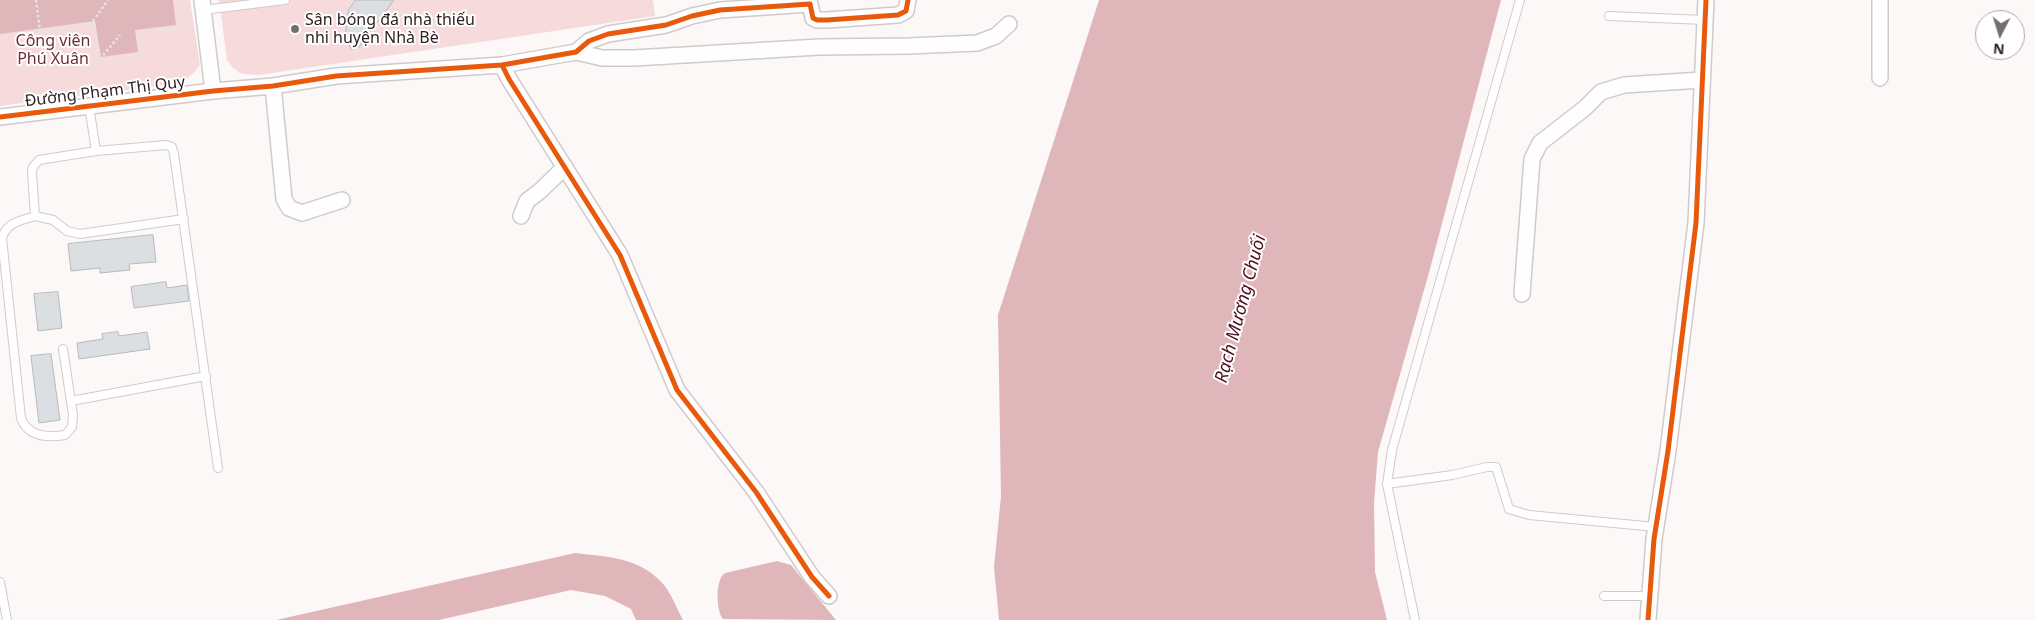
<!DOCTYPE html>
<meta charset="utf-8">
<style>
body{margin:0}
#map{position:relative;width:2035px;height:620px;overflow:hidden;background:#fdf8f8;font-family:"Noto Sans",sans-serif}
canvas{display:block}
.north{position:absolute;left:1975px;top:10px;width:50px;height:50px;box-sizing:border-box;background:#fff;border:1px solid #aba7a7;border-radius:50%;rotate:185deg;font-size:14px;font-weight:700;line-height:20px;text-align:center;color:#2e2223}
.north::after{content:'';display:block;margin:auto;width:18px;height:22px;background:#766d6e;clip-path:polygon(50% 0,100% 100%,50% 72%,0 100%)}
</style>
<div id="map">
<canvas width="2035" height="620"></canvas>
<div class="north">N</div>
</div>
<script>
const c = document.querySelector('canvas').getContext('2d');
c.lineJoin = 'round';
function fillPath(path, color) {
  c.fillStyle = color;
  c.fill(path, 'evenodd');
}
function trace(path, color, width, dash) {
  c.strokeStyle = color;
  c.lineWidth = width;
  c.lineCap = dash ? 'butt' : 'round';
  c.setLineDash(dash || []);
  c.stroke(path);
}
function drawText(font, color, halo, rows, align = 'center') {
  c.font = font + ' "Noto Sans",sans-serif';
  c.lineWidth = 4;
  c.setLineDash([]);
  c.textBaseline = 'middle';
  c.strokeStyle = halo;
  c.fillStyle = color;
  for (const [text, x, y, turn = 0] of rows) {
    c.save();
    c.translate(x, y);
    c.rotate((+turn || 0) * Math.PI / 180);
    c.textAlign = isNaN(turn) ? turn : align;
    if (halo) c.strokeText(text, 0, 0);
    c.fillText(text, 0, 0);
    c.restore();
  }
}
const green = new Path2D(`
 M0 0H190L200 65C193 76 185 80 173 84L0 106Z
 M219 0H653L655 16 259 75 242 74 233 68 227 60Z`);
const water = new Path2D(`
 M0 0H173L176 25 135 30 138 52 101 57 95 21 0 34Z
 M1099 0H1501L1430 269 1378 452 1374 503 1375 572 1387 620H999L994 567 1001 496 998 315Z
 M575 553C609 557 640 557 664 585 672 595 677 609 683 620H636L631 609 605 596 571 590 439 620H276Z
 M777 561 791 565 836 620 723 619C716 611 715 579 725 573Z`);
const building = new Path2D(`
 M356 0H394L359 47 351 49 346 38V21L349 9Z
 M153 235 156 262 129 264 130 270 100 273V268L71 271 68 244Z
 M166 282 167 288 187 285 189 301 134 308 131 287Z
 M58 292 62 328 38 331 34 294Z
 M118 332 119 336 147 332 150 349 79 359 77 343 103 339 102 334Z
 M51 354 60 420 39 423 31 356Z`);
const path = new Path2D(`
 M36 0 40 31
 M181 0 185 27
 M90 25 108 0
 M0 37 94 24 99 61 141 55 138 33 190 26
 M100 59 120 35`);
const lane = new Path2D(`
 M203 10 285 0
 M1609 16 1705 20
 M89 106 96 151 166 145 172 147 174 154 218 468
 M35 216 53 220 67 231 80 234 184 219
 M63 349 73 415 72 427 65 435C47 438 28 437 21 418L2 238C7 222 20 221 35 216L32 172 33 167 39 160 96 151
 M71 401 206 376
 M1387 484 1452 475 1487 467H1496L1509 509 1529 515 1656 527
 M0 582 7 620
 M1604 596H1650
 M1415 620 1387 484 1392 450 1520 0`);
const street = new Path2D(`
 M202 0 213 91
 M1880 0V78
 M576 52 602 58H634L819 47 909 46 977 43 996 36 1009 24
 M502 65 509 79 620 255 677 390 756 492 812 577 829 596
 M273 86 284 199 289 208 302 213 342 200
 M0 117 213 91 273 86 336 76 502 65 576 52 589 41 608 34 666 25 692 16 720 10 810 4 813 18 817 20H827L898 15 906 11 908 0
 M521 216 527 201 540 191 565 167
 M1522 294 1532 159 1540 143 1585 108 1601 92 1624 85 1702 80
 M1648 620 1654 539 1668 451 1696 223 1706 0`);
const cycleway = new Path2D(`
 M502 65 509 79 620 255 677 390 756 492 812 577 829 596
 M0 117 213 91 273 86 336 76 502 65 576 52 589 41 608 34 666 25 692 16 720 10 810 4 813 18 817 20H827L898 15 906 11 908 0
 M1648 620 1654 539 1668 451 1696 223 1706 0`);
const markers = [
 [295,29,5,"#766d6e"]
];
const poiNames = [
 ["Sân bóng đá nhà thiếu",305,20],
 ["nhi huyện Nhà Bè",305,38]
];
const parkNames = [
 ["Công viên",53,41],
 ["Phú Xuân",53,59]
];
const streetNames = [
 ["Đường Phạm Thị Quy",105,92,-7]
];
const waterNames = [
 ["Rạch Mương Chuối",1241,309,-75]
];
fillPath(green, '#f7dadc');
fillPath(water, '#dfb7bb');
fillPath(building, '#dbdfe2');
trace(building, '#b6b9bc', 1);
trace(lane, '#d2c9ca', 10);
trace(street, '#d2c9ca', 18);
trace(path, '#e6e4e4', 2.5, [2.5, 2.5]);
trace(lane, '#fffefe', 8);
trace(street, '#fffefe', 15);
trace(cycleway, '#e8590c', 5);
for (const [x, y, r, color] of markers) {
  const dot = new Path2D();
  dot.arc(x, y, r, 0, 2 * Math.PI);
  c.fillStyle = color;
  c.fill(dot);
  trace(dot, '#fff', 2);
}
drawText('16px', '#2e2223', '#fff', poiNames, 'left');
drawText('16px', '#6f2c37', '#fff', parkNames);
drawText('16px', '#2e2223', '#fff', streetNames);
drawText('italic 18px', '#4f0e1d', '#fff', waterNames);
</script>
